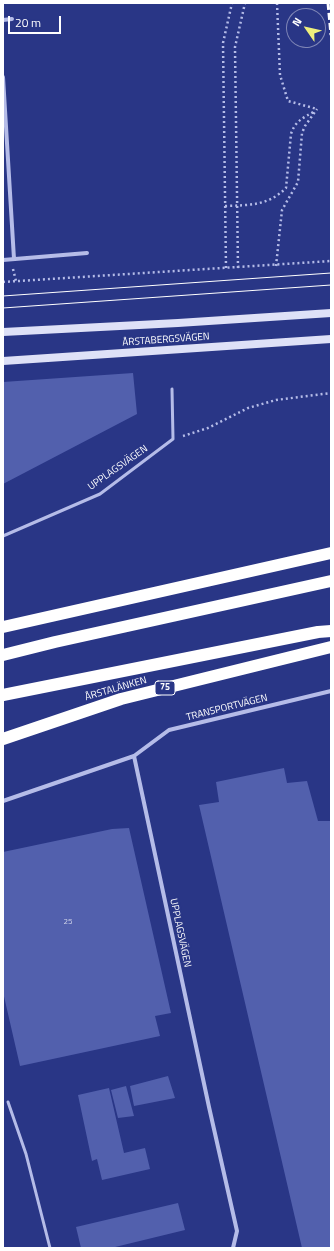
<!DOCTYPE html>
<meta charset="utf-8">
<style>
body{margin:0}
#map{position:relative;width:334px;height:1251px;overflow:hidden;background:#293686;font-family:"Titillium Web",sans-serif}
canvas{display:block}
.frame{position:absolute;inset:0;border:4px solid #fff;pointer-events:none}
.north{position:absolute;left:286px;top:8px;width:40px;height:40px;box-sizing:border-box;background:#293686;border:1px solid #7f86b6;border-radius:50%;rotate:304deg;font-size:11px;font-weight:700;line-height:16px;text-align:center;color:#fff}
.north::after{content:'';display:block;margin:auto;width:14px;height:18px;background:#eeef7c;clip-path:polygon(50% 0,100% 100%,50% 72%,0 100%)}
.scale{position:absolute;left:8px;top:16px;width:53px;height:18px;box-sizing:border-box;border:2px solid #fff;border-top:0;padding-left:5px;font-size:12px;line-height:14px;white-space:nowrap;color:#fff;-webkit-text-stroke:3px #293686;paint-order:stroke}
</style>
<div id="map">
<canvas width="334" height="1251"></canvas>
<div class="frame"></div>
<div class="north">N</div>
<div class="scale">20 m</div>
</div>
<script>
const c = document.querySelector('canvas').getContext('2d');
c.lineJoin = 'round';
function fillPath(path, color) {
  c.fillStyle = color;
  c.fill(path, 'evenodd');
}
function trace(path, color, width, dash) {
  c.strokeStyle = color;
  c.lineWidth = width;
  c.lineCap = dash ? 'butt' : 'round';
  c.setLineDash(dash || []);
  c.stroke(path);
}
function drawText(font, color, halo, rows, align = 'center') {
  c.font = font + ' "Titillium Web",sans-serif';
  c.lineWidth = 4;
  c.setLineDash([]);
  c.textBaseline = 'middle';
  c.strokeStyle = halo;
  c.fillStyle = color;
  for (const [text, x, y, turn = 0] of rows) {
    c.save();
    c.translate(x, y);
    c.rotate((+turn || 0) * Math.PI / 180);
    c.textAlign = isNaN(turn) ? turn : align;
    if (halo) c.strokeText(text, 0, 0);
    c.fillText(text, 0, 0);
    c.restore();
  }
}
const building = new Path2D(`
 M133 373 137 414 3 484V382Z
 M284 768 287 783 307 781 318 821H331V1248H302L199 805 219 802 216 782Z
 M129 828 171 1013 155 1016 160 1036 20 1066 3 992V852L112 829Z
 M168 1076 175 1098 134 1106 130 1086Z
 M126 1086 134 1116 118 1118 111 1090Z
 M109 1088 124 1153 145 1148 150 1169 102 1180 97 1159 92 1161 78 1095Z
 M178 1203 185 1230 111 1248H81L76 1227Z`);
const path = new Path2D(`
 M277 3 280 75 288 101 317 109
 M225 206C249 205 268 206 286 188L291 134C295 121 303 118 315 111
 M276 266 282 210 298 182 302 133 305 126 317 109
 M226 268 223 43 232 3
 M238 268 235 47 245 3
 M13 269 16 281
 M3 282 331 261
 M183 436 208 428 248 408 276 400 331 393`);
const lane = new Path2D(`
 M3 536 100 494 173 439 172 389
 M8 1102 26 1154 50 1248`);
const street = new Path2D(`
 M3 20 12 19
 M3 77 14 259
 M3 260 87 253
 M134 756 209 1107 237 1231 233 1248
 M3 801 134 756 169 730 331 691`);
const secondary = new Path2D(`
 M3 332 178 323 331 313
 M3 361 331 339`);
const highway = new Path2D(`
 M3 627 331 553
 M3 655 55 642 331 581
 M3 695 318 632 331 631
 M3 739 121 699 331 647`);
const tram = new Path2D(`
 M3 296 331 273
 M3 308 331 285`);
const rail = new Path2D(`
 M328 3 331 35`);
const numberNames = [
 ["25",68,922]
];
const shields = [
 [165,688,20]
];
const shieldNames = [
 ["75",165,688]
];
const streetNames = [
 ["ÅRSTABERGSVÄGEN",166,340,-4],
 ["UPPLAGSVÄGEN",118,468,-35],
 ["ÅRSTALÄNKEN",116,689,-16],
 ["TRANSPORTVÄGEN",227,708,-14],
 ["UPPLAGSVÄGEN",180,933,78]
];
fillPath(building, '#5260ad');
trace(path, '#b5bce8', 2.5, [2, 3]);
trace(lane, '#b5bce8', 3);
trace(street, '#b5bce8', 4);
trace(secondary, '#dee1f7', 8);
trace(highway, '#fff', 12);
trace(tram, '#fff', 1);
trace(rail, '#fff', 3, [7, 3]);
drawText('8px', '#d4d7ea', null, numberNames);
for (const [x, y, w] of shields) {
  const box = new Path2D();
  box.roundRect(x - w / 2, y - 7, w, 14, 3);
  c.fillStyle = '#293686';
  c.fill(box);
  trace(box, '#fff', 1);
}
drawText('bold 9px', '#fff', null, shieldNames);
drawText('10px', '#fff', '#293686', streetNames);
</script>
